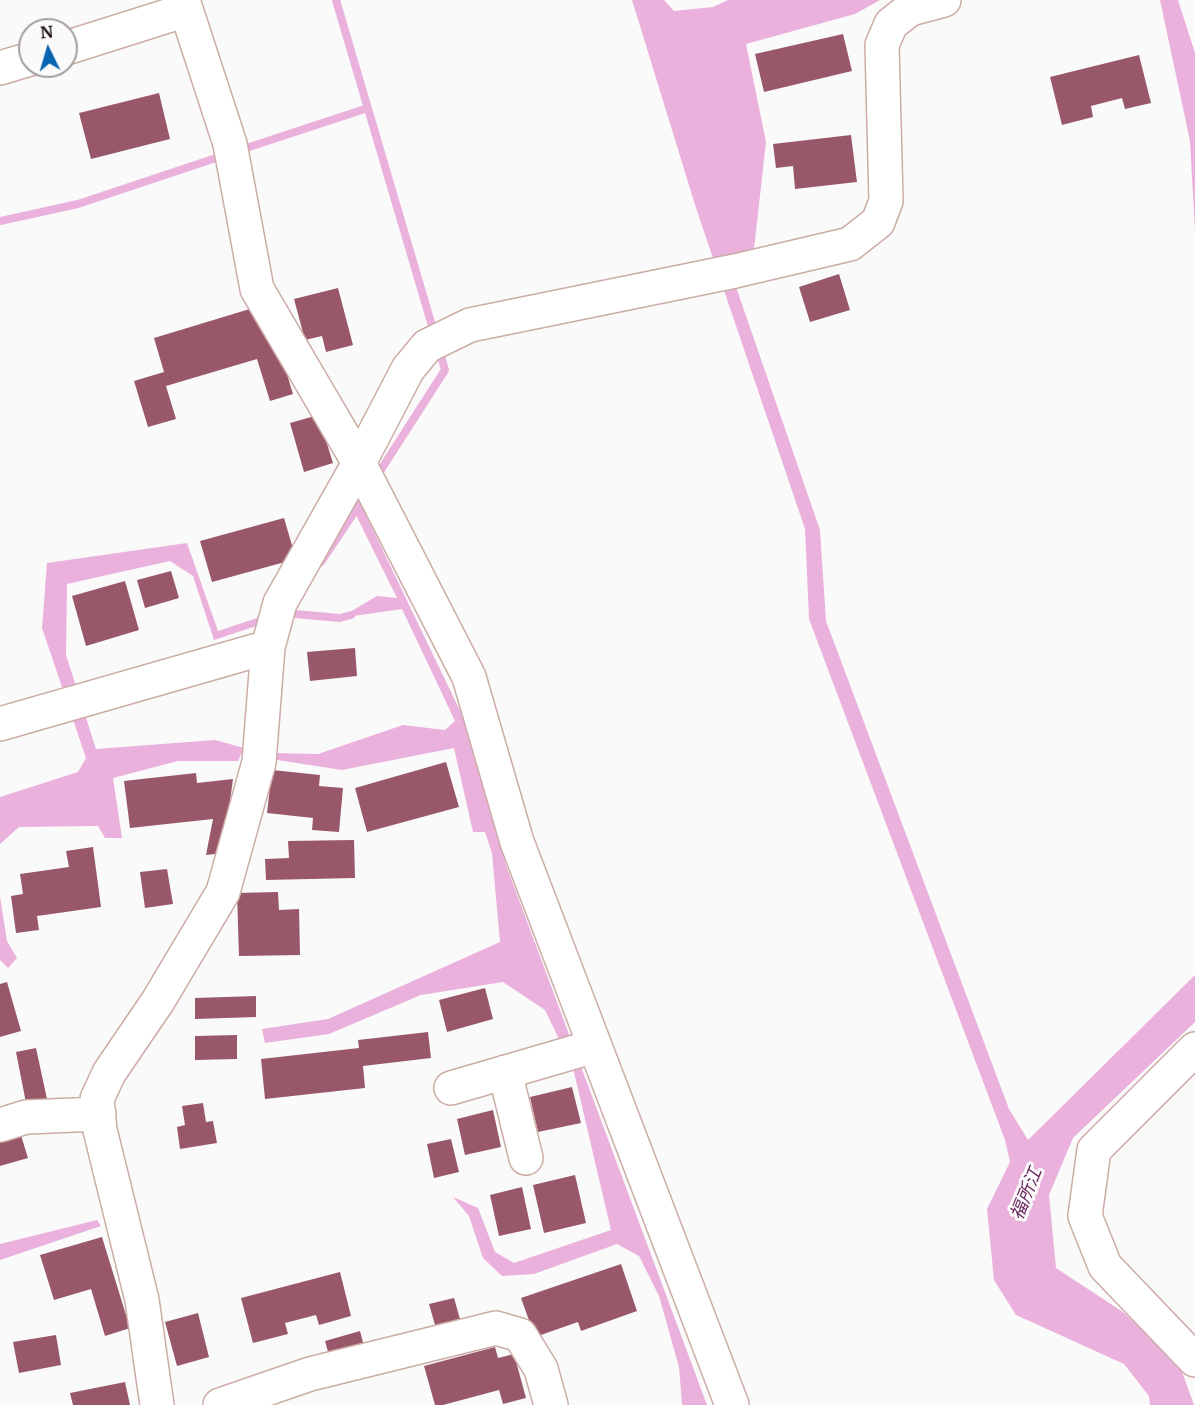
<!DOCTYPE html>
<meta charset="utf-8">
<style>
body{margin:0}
#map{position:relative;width:1195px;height:1405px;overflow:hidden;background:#fafafa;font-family:Merriweather,serif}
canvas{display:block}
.north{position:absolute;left:18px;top:18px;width:60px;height:60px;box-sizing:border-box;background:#fafafa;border:2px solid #a29e9d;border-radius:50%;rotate:355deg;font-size:16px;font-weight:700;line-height:24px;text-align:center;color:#1e1311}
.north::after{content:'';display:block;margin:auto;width:21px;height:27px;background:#0864b1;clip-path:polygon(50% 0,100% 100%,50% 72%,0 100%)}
</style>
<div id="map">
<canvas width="1195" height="1405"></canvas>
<div class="north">N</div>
</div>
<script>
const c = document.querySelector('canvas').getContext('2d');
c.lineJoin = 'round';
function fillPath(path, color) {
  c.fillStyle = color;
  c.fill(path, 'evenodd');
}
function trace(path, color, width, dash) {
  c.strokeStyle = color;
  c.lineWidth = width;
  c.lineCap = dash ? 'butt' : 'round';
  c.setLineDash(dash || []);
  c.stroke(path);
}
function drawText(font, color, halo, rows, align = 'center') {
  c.font = font + ' Merriweather,"Noto Sans JP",serif';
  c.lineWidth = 6;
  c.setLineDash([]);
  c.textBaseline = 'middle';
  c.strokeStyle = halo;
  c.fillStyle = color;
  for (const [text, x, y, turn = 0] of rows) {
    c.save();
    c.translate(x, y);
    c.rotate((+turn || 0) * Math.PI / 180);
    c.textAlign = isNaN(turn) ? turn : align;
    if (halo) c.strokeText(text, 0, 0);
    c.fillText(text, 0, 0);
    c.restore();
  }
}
const water = new Path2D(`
 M632 0H664L674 11 713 7 728 0H880L855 14 746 44 766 142 754 249 726 258 820 530 826 621 1009 1109 1028 1140 1195 975V1022L1073 1138 1049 1195 1056 1268 1123 1312 1180 1366 1194 1405H1150L1149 1396 1124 1364 1016 1315 994 1280 987 1209 1010 1162 1005 1140 809 619 805 529 696 208Z
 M1160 0H1178L1195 53V231L1190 141Z
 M352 507H362L464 719 506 865 707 1405H682L679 1367 659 1296 639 1256 617 1244 534 1274 502 1276 483 1258 469 1216 453 1197 478 1208 495 1252 514 1263 611 1230 573 1068 545 1010 503 982 421 995 329 1034 265 1043 262 1029 328 1019 500 942 492 853 485 832H473L454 748 342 770 271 759 275 753 318 754 403 725 445 730 455 721 402 609 340 618 377 596 397 598Z
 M187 543 218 631 260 617 259 625 214 640 193 576 170 561 67 584 66 655 96 749 215 740 244 748 238 761H178L113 778 122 838H105L98 826 19 827 0 844V797L78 772 86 758 42 628 47 563Z
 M0 897 7 941 17 958 8 968 0 960Z
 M97 1220 101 1226 0 1260V1244Z`);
const stream = new Path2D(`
 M336 0 435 336
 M237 151 368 108
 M0 221 78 204 225 155
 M375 479 445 370 439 349
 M321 562 367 493
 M295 614 340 618 351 615`);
const building = new Path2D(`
 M843 34 852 71 764 92 755 54Z
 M1139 55 1151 103 1125 109 1122 98 1091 106 1093 117 1062 125 1050 77Z
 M159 93 170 139 91 159 79 113Z
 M851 135 857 182 795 189 793 166 776 168 773 144Z
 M839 274 850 310 810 322 799 287Z
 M338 288 353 345 326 352 322 336 305 340 294 299Z
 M253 308 280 351 293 394 270 401 257 359 166 386 176 419 148 427 134 381 164 372 154 338Z
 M318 415 333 463 304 472 290 423Z
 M284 518 296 559 212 582 200 541Z
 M171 571 179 598 145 608 137 580Z
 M125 581 139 630 86 646 72 596Z
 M355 648 357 676 310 681 307 652Z
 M446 762 459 807 367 832 355 788Z
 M272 770 320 775 319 786 343 788 339 832 312 830 313 818 267 813Z
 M196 773 197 783 233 779 223 853 206 855 213 819 130 828 124 781Z
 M354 840 355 878 266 880 265 859 289 858 288 841Z
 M93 847 101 907 37 916 39 930 16 933 11 896 23 894 20 874 69 867 66 851Z
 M167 869 173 904 145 908 140 872Z
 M278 892 279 910 299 909 300 955 239 956 237 893Z
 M7 982 21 1031 0 1037V984Z
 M485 988 493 1019 447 1032 439 1000Z
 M256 996V1017L195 1019V998Z
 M428 1032 431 1058 363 1066 365 1088 265 1099 261 1059 359 1048 358 1040Z
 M237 1035V1059L195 1060V1036Z
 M36 1048 47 1099 26 1103 16 1052Z
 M572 1087 581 1123 538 1132 530 1097Z
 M203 1103 206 1122 213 1121 217 1143 180 1149 177 1127 185 1125 182 1106Z
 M493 1110 501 1147 465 1155 457 1119Z
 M20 1132 28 1158 0 1166V1138Z
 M451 1139 459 1172 434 1178 427 1144Z
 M575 1175 586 1223 544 1233 533 1185Z
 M522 1187 531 1229 499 1236 490 1195Z
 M102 1237 130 1328 105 1336 91 1289 54 1300 40 1255Z
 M621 1264 637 1311 581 1331 578 1322 535 1337 521 1298Z
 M340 1272 351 1316 319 1325 316 1315 285 1323 288 1334 253 1343 241 1298Z
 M454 1298 462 1326 437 1332 429 1304Z
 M198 1313 209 1357 177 1366 165 1322Z
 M360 1331 365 1350 330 1359 325 1341Z
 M56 1335 61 1365 19 1373 13 1342Z
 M495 1347 498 1358 514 1354 526 1398 503 1404 499 1390 443 1405H435L424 1366Z
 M125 1382 130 1405H73L70 1393Z`);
const minor = new Path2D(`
 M183 0 230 144 257 289 359 463 469 677 517 842 732 1405
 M66 48 186 10
 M0 68 30 59
 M0 724 268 647
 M1195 1049 1094 1150 1085 1216 1105 1266 1195 1360
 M505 1072 526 1158
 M451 1088 595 1046
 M0 1125 26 1117 99 1114
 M157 1405 142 1300 100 1130 97 1099 109 1073 158 1001 223 892 259 762 268 647 280 603 359 463 408 369 427 346 470 325 735 271 850 244 878 222 886 201 882 45 891 24 910 9 944 0
 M220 1405 310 1374 496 1328 520 1335 541 1369 551 1405`);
const waterNames = [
 ["福所江",1027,1194,-68]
];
fillPath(water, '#ebb1dd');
trace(stream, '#ebb1dd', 8);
fillPath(building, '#99586a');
trace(minor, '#ccaca5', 36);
trace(minor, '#fff', 33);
drawText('italic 18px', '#6a285e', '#fafafa', waterNames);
</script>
